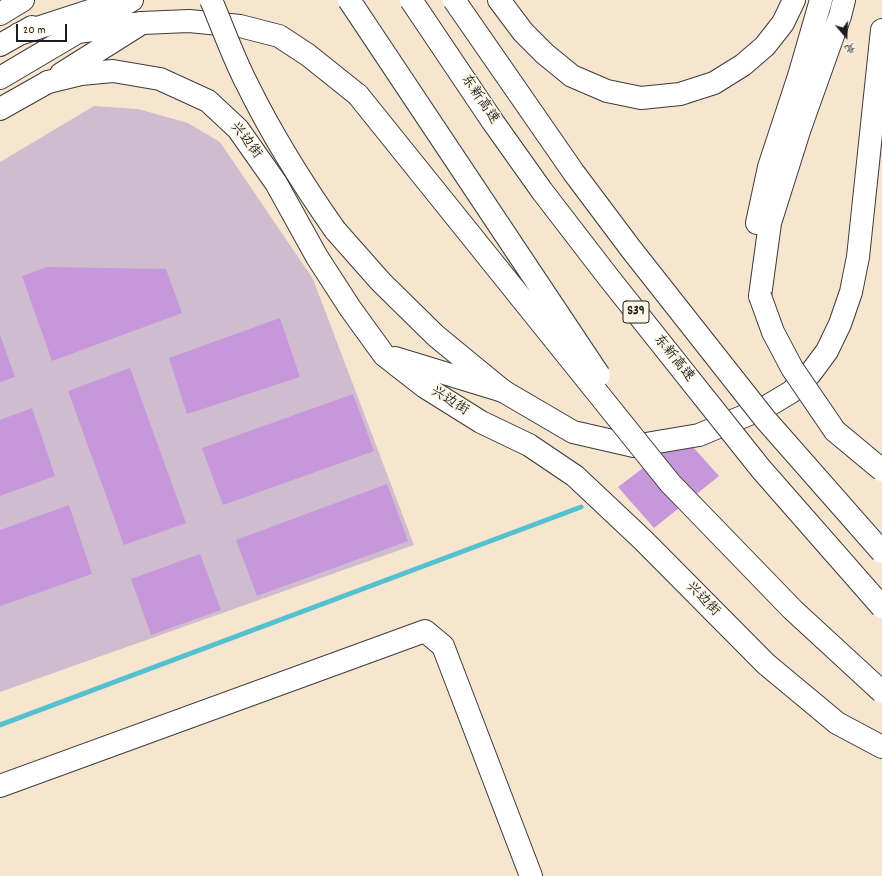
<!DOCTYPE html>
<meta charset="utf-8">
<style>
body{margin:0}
#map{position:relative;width:882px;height:876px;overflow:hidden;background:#f7e6cf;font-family:Dekko,"LXGW WenKai TC",sans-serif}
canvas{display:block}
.north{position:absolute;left:826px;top:16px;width:40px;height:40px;-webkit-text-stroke:3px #fcf5e5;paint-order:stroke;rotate:161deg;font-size:11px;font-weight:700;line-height:16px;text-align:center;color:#1c1c1c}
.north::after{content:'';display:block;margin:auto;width:14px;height:18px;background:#1c1c1c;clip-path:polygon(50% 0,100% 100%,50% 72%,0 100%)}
.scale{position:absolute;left:16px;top:24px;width:51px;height:18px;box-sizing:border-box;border:2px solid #1c1c1c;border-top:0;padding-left:5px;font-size:12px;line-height:14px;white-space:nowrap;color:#1c1c1c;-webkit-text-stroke:3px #fcf5e5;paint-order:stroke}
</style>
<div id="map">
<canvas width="882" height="876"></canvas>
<div class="north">北</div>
<div class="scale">20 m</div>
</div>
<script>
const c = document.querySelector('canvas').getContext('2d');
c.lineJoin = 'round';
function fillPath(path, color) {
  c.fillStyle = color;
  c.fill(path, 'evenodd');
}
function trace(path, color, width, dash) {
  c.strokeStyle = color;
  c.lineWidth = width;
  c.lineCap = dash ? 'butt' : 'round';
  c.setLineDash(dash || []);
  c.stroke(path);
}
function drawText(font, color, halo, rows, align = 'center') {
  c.font = font + ' Dekko,"LXGW WenKai TC",sans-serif';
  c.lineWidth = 3;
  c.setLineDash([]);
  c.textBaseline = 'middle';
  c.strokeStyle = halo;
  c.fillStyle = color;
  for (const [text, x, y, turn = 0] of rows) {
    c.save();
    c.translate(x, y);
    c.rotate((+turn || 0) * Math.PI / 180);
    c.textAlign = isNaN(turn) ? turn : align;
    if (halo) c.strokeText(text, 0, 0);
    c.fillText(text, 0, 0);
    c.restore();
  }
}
const industrial = new Path2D(`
 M94 106 138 109 188 123 220 142 313 279 414 545 0 692V162Z`);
const stream = new Path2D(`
 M0 725 581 507`);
const building = new Path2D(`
 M47 267 166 269 182 313 52 361 22 276Z
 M280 318 300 377 187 414 169 358Z
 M0 335 15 377 0 382Z
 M130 368 186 523 124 545 68 391Z
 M353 394 374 451 223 505 202 448Z
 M32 408 55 476 0 496V420Z
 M684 437 719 476 654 528 618 487Z
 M387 484 408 541 257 596 236 540Z
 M69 505 92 574 0 606V530Z
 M200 554 221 610 151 635 131 579Z`);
const minor = new Path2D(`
 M61 74 142 23
 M48 82 81 74 113 71 160 79 208 101 238 129 276 183 317 257 350 308 384 355 425 387 481 422 529 445 575 476 643 540 766 664 837 723 882 747
 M395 358 503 391
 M0 786 425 631 443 646 531 876`);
const major = new Path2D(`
 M19 34 120 1
 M0 45 32 27
 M0 109 48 82
 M503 391 573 432 634 446 699 435 766 407 791 392 810 374 827 351 840 324 851 292 858 257 882 30`);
const highway = new Path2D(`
 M499 0 523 32 545 54 572 76 607 91 641 98 680 94 714 83 743 65 765 46 783 23 794 0
 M0 14 23 0
 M78 32 142 23 189 21 240 26 279 36 308 55 358 95
 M0 78 132 0
 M757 223 769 167 799 76 821 0
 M335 230 381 282 436 336 503 391
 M760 296 770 223 800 128 840 16 844 0`);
const highwayBridge = new Path2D(`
 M211 0C223 28 233 57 247 84 272 135 302 183 335 230
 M349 0 599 375
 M411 0 493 122 542 191 609 278 761 469 882 607
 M454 0 574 173 631 249 765 419 882 552
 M358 95 670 483 793 610 882 692
 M760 296 773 332 792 368 835 431 882 470`);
const shields = [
 [636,312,26]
];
const shieldNames = [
 ["S39",636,312]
];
const streetNames = [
 ["东新高速",479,100,56],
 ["兴边街",245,141,52],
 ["东新高速",673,359,51],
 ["兴边街",449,402,32],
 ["兴边街",702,600,45]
];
fillPath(industrial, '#cfbdcf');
trace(stream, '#55c1d0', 5);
fillPath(building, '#c797db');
trace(minor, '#3d3a37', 24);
trace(major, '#3d3a37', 24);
trace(highway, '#3d3a37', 24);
trace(minor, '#fff', 22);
trace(major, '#fff', 22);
trace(highway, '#fff', 22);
trace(highwayBridge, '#3d3a37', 24, []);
trace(highwayBridge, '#fff', 22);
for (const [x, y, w] of shields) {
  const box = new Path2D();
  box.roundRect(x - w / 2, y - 11, w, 22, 3);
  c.fillStyle = '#fcf5e5';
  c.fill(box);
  trace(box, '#1c1c1c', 1);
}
drawText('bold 13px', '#1c1c1c', null, shieldNames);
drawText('14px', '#1c1c1c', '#fcf5e5', streetNames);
</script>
